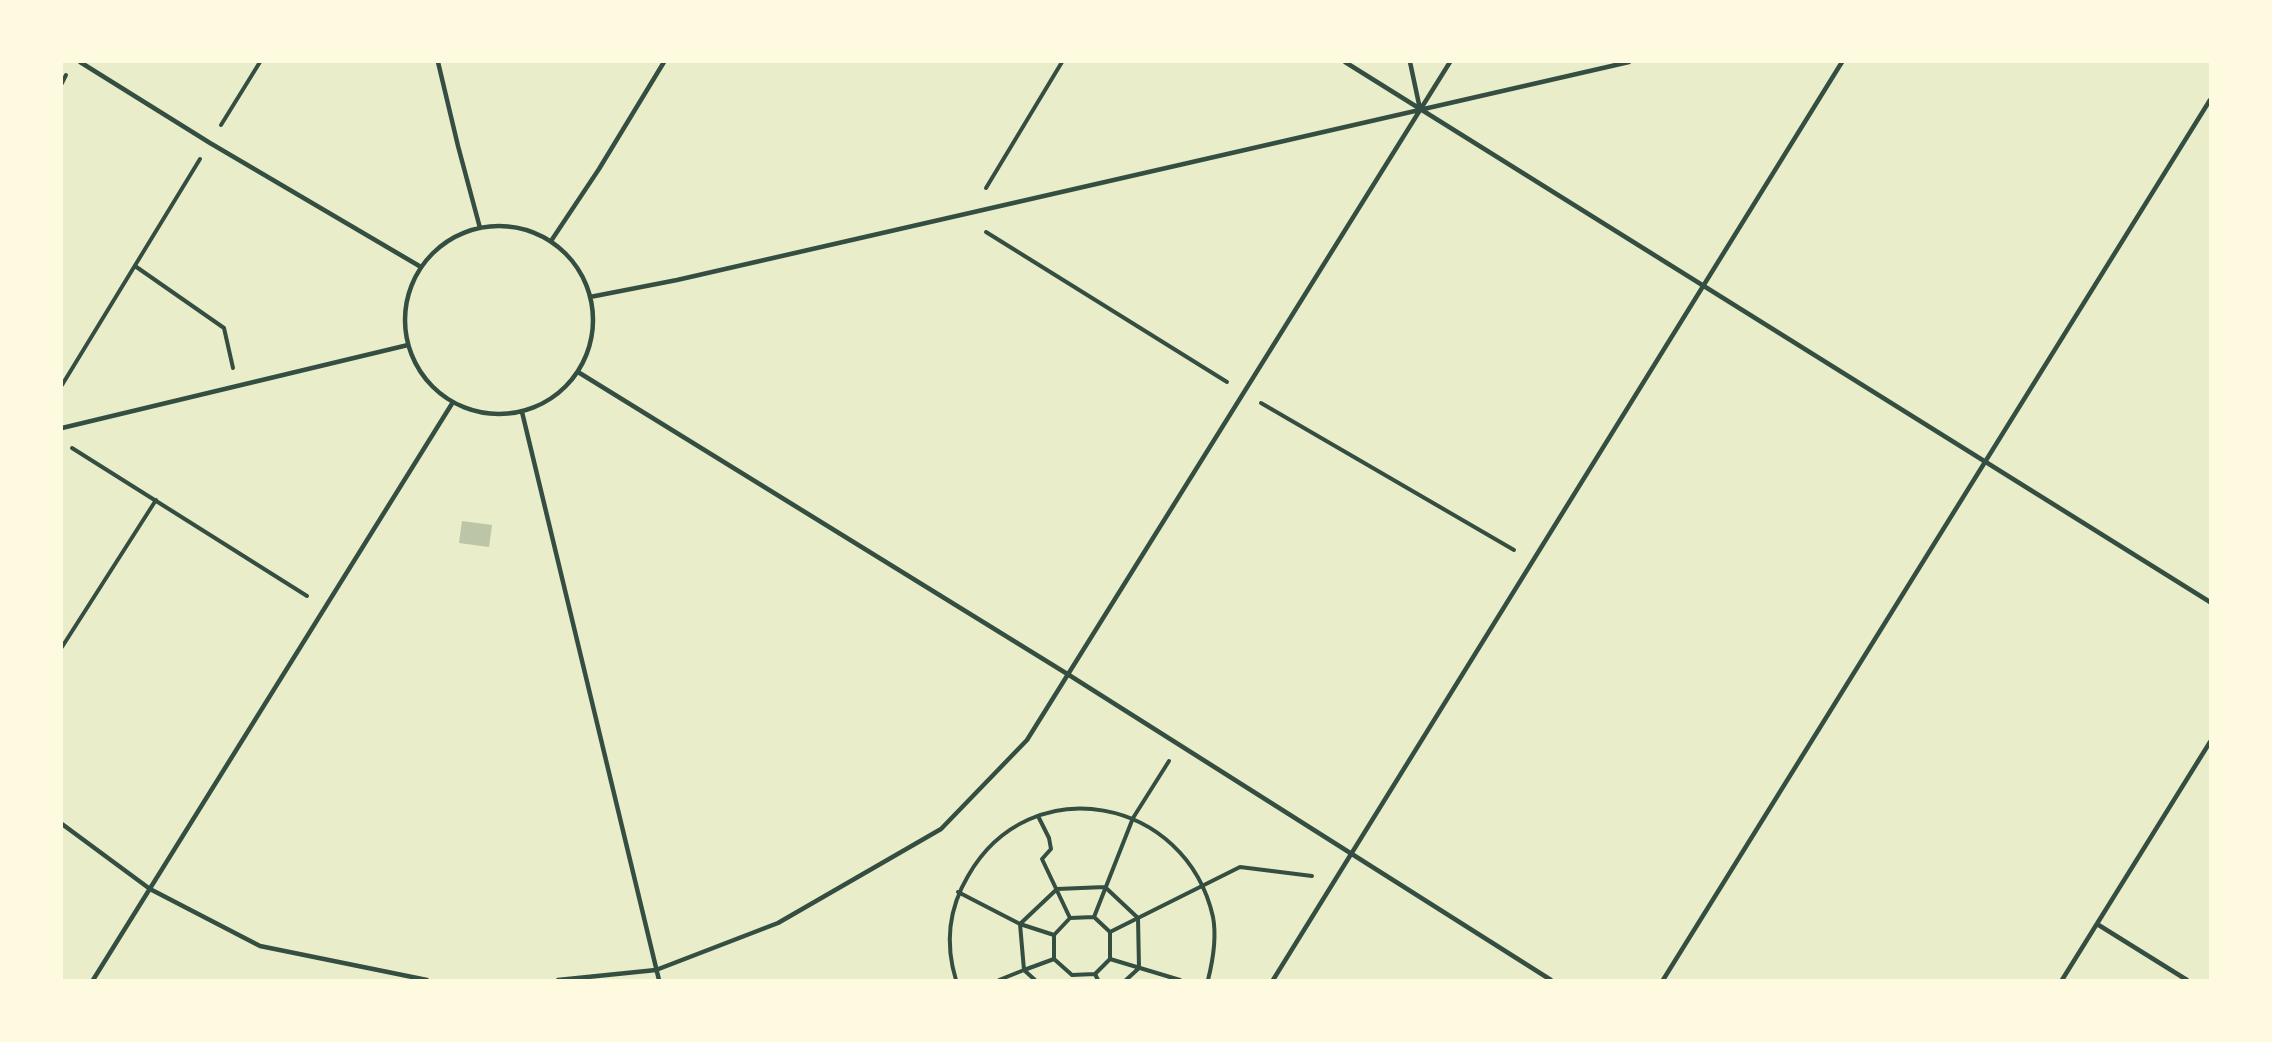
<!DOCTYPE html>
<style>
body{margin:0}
#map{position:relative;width:2272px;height:1042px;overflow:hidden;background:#e9edc9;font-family:Quicksand,sans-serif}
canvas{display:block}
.frame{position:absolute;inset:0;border:63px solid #fefae0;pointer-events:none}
</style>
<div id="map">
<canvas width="2272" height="1042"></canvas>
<div class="frame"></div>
</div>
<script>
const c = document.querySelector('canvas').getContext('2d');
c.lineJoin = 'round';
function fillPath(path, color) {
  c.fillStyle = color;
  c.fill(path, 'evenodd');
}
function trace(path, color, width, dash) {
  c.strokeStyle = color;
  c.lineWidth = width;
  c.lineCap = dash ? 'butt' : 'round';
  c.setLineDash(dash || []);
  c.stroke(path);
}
const building = new Path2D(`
 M462 521 492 525 489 547 459 543Z`);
const path = new Path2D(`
 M62 83 66 75
 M221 125 260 62
 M986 188 1062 62
 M986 232 1227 382
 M135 266 224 328 233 368
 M62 385 200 159
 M1261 403 1514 550
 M72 448 307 596
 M62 647 156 500
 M1038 816 1049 838 1051 849 1042 859 1070 918
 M958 892 1020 924 1054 935
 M1094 917 1133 818 1169 761
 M1094 917 1110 932V959L1095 974 1072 975 1054 959V935L1070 918Z
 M1110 932 1240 867 1312 876
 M1110 959 1180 980
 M1095 974 1098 980
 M956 980C945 944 949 908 968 876 1030 767 1186 797 1213 917 1217 938 1213 960 1208 980
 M999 980 1024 970 1020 924 1057 889 1105 887 1138 918 1139 968 1126 980
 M1035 980 1024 970 1054 959`);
const service = new Path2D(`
 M80 62 210 143 421 267
 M438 62 458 146 480 228
 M1345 62 2210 602
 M1410 62 1420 109
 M405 320a94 94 0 1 1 188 0a94 94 0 1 1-188 0Z
 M551 241 599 169 664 62
 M590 297 677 280 1629 62
 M578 372 1069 675 1551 980
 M522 412 659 980
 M62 428 408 345
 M62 824 150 889 260 946 427 980
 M2097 924 2187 980
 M93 980 453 402
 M558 980 656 970 778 923 941 829 1027 740 1450 62
 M1273 980 1842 62
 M1663 980 2210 100
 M2062 980 2210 742`);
fillPath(building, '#bcc5a7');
trace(path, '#344e41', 4);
trace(service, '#344e41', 4.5);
</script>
